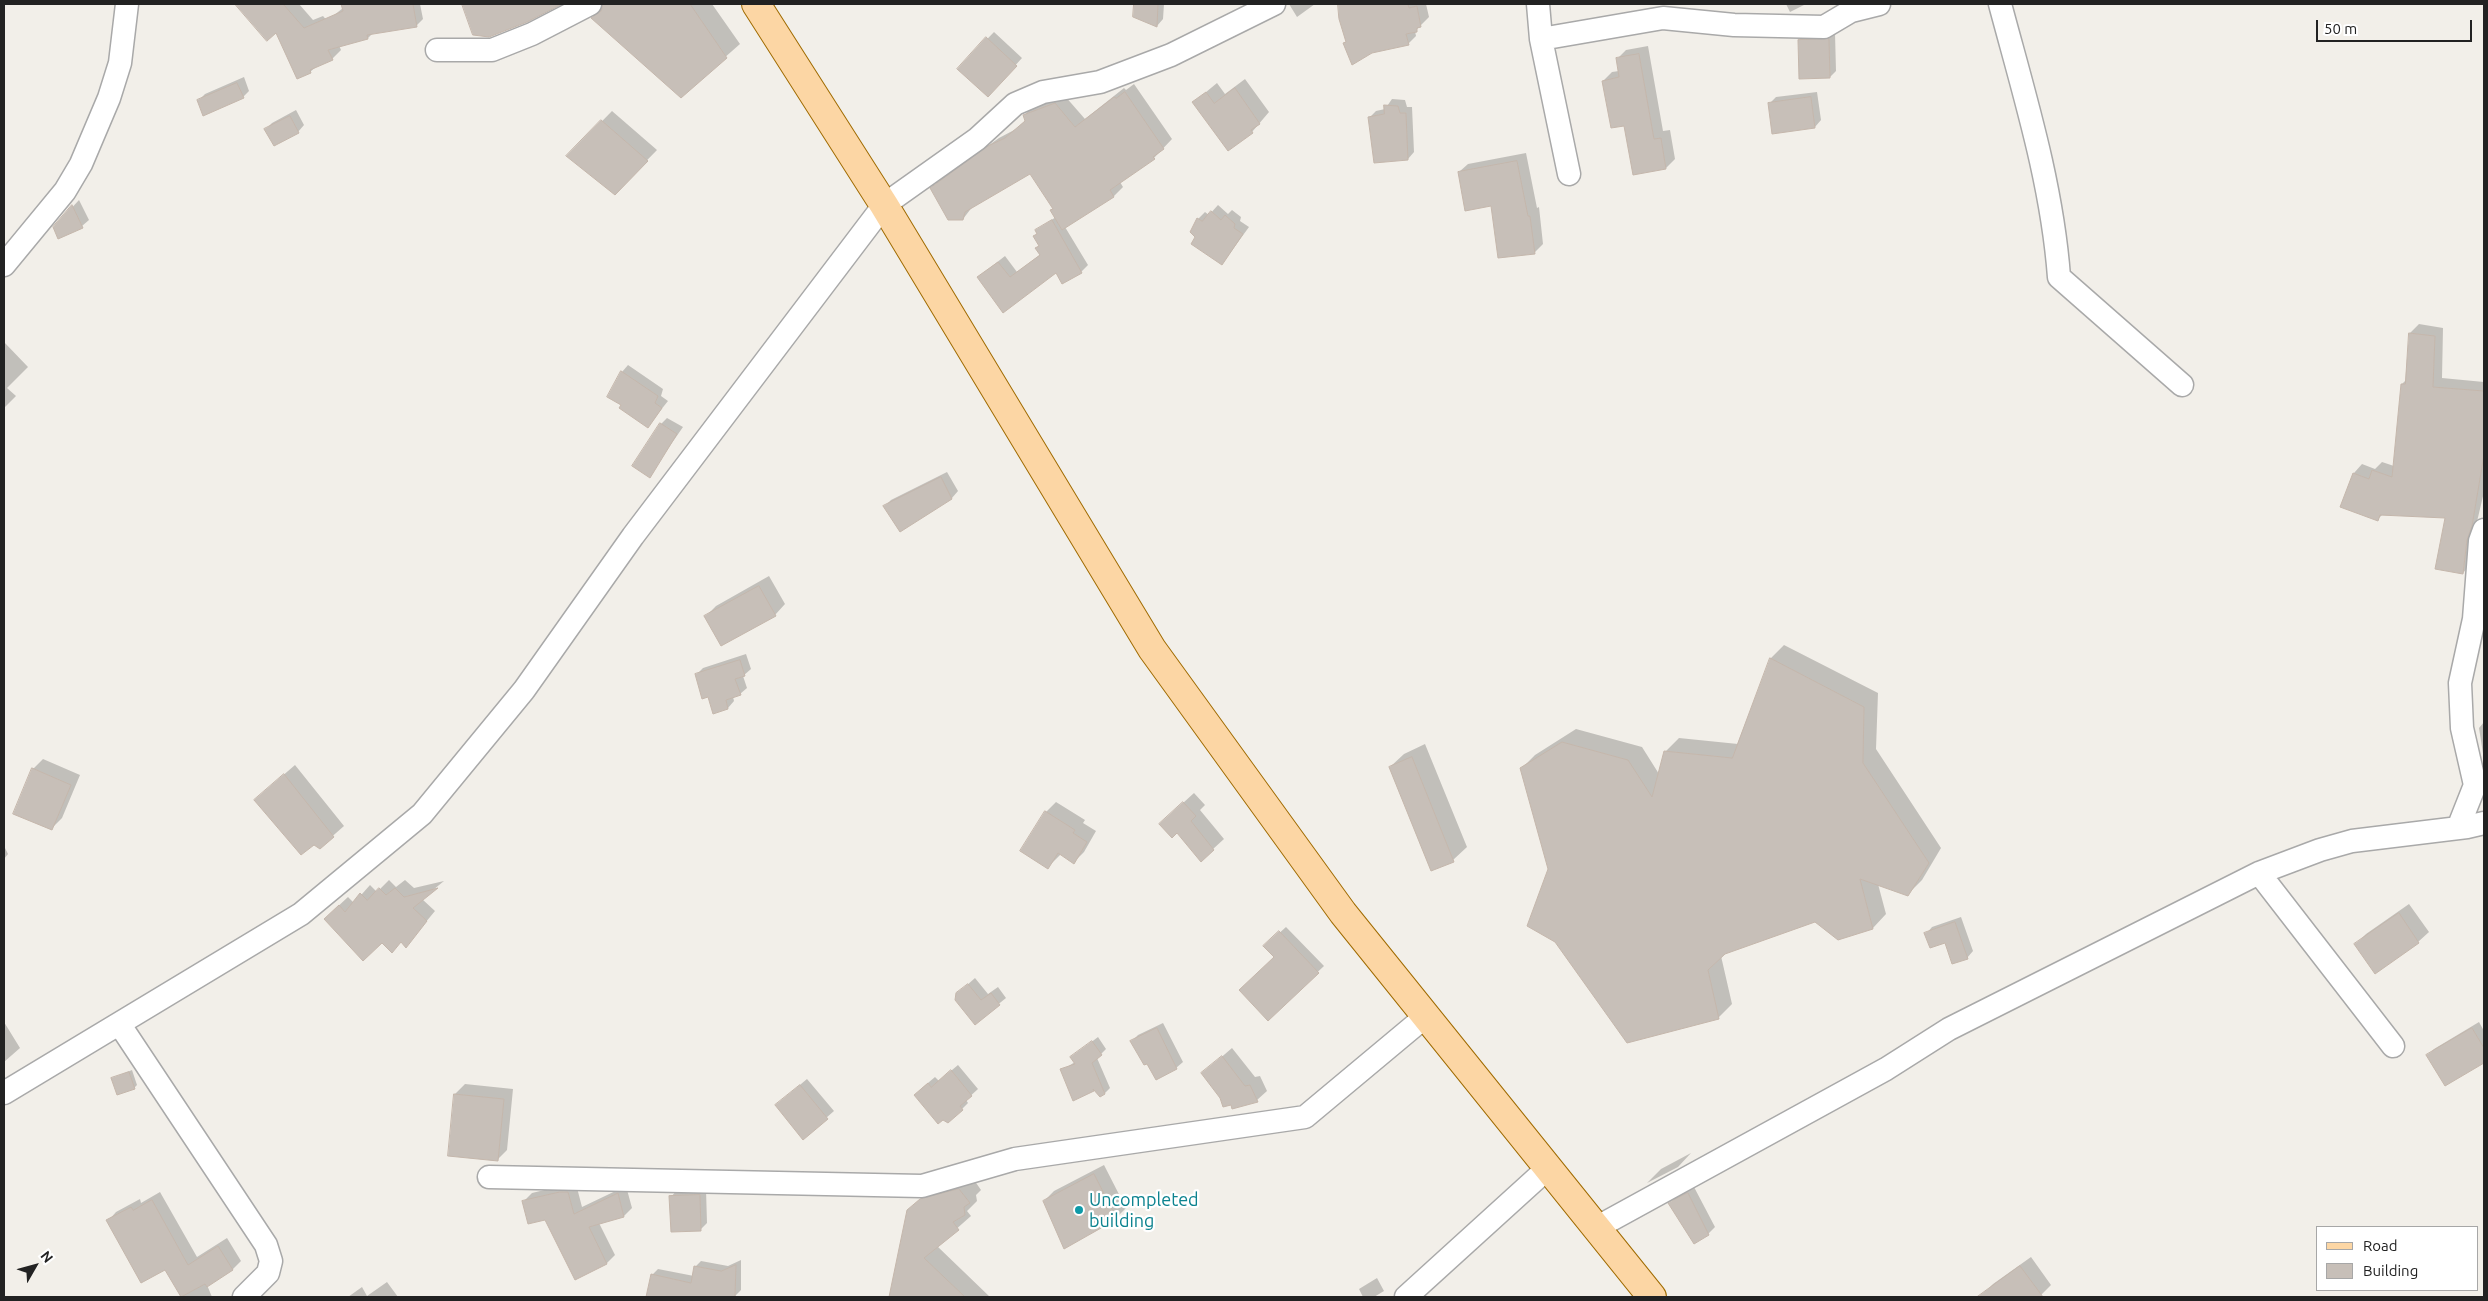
<!DOCTYPE html>
<style>
body{margin:0}
#map{position:relative;width:2488px;height:1301px;overflow:hidden;background:#f2efe9;font-family:Ubuntu,sans-serif}
canvas{display:block}
.frame{position:absolute;inset:0;border:5px solid #222;pointer-events:none}
.legend{position:absolute;left:2316px;top:1226px;width:162px;height:65px;box-sizing:border-box;background:#fff;border:1px solid #a7a7a7;margin:0;padding:6px 9px;list-style:none;font-size:15px;color:#222}
.legend li{display:flex;align-items:center;gap:10px;height:25px}
.legend b{width:25px;border:1px solid #a7a7a7}
.north{position:absolute;left:10px;top:1241px;width:50px;height:50px;-webkit-text-stroke:4px #fff;paint-order:stroke;rotate:52deg;font-size:14px;font-weight:700;line-height:20px;text-align:center;color:#222}
.north::after{content:'';display:block;margin:auto;width:18px;height:22px;background:#222;clip-path:polygon(50% 0,100% 100%,50% 72%,0 100%)}
.scale{position:absolute;left:2316px;top:20px;width:156px;height:22px;box-sizing:border-box;border:2px solid #222;border-top:0;padding-left:6px;font-size:15px;line-height:18px;white-space:nowrap;color:#222;-webkit-text-stroke:4px #fff;paint-order:stroke}
</style>
<div id="map">
<canvas width="2488" height="1301"></canvas>
<div class="frame"></div>
<ul class="legend">
<li><b style="height:6px;background:#fcd6a4"></b>Road</li>
<li><b style="height:14px;background:#c7bfb8"></b>Building</li>
</ul>
<div class="north">N</div>
<div class="scale">50 m</div>
</div>
<script>
const c = document.querySelector('canvas').getContext('2d');
c.lineJoin = 'round';
function fillPath(path, color) {
  c.fillStyle = color;
  c.fill(path, 'evenodd');
}
function trace(path, color, width, dash) {
  c.strokeStyle = color;
  c.lineWidth = width;
  c.lineCap = dash ? 'butt' : 'round';
  c.setLineDash(dash || []);
  c.stroke(path);
}
function drawText(font, color, halo, rows, align = 'center') {
  c.font = font + ' Ubuntu,sans-serif';
  c.lineWidth = 4.5;
  c.setLineDash([]);
  c.textBaseline = 'middle';
  c.strokeStyle = halo;
  c.fillStyle = color;
  for (const [text, x, y, turn = 0] of rows) {
    c.save();
    c.translate(x, y);
    c.rotate((+turn || 0) * Math.PI / 180);
    c.textAlign = isNaN(turn) ? turn : align;
    if (halo) c.strokeText(text, 0, 0);
    c.fillText(text, 0, 0);
    c.restore();
  }
}
const shadow = new Path2D(`
 M237 4H299L313 20 323 16 343 39 338 43 341 50 332 59 317 66 310 72 276 31 267 39Z
 M342 4H420L423 19 416 26 373 33 368 38 333 16 343 8Z
 M464 4H559L526 21 474 34Z
 M603 4H712L740 44 681 96 592 18 602 8Z
 M1136 4H1164L1163 19 1157 26 1134 16Z
 M1289 4H1315L1297 17Z
 M1339 4H1426L1429 17 1415 31 1416 36 1408 44 1344 43 1347 41 1340 19Z
 M1786 4H1806L1790 12Z
 M994 32 1022 58 994 89 959 68Z
 M1806 33H1835L1836 71 1830 77 1800 40Z
 M1648 46 1663 131 1670 130 1675 159 1666 168 1603 81 1612 72 1619 71 1617 59 1626 50Z
 M244 77 249 91 243 97 198 101 205 94Z
 M1245 79 1269 112 1252 132 1194 102 1217 83 1225 94Z
 M1134 84 1172 139 1154 158 1120 182 1123 187 1114 196 1065 227 1088 265 1081 272H1057L1003 311 978 277 1005 256 1017 272 1041 254 1037 248 1040 245 1036 230 1056 217 1054 208 1030 172 973 206 963 219 932 189 941 179 999 138 1016 129 1026 120 1024 115 1034 106 1064 95 1085 119 1124 88 1126 90Z
 M1817 92 1821 120 1815 127 1769 104 1776 97Z
 M1392 99 1405 100 1407 107H1412L1414 152 1408 159 1370 117 1376 111 1385 109Z
 M296 110 304 125 298 132 266 129 272 123Z
 M612 111 657 150 615 193 568 156Z
 M1526 153 1537 208 1539 207 1543 244 1534 253 1492 204 1459 172 1468 164Z
 M79 200 89 220 82 226 54 227Z
 M1218 205 1228 214 1232 210 1241 217 1240 221 1249 227 1222 264 1198 219 1205 212 1209 215Z
 M2419 324 2443 328 2442 378 2484 382V492L2475 530 2471 564 2463 573 2446 516 2383 514 2378 519 2354 473 2362 464 2375 469 2382 462 2394 466 2402 384 2406 380 2410 333Z
 M4 342 28 367 7 388 16 396 4 408Z
 M628 365 663 389 661 396 668 401 648 426 623 405 622 372Z
 M667 418 683 427 649 476 661 424Z
 M947 472 958 491 952 498 901 530 884 507 891 500Z
 M769 576 785 604 775 615 706 616 716 606Z
 M1784 645 1878 693 1876 749 1941 848 1922 880 1908 894 1878 884 1886 914 1873 928 1815 921 1724 953 1721 956 1732 1004 1718 1018 1549 869 1521 769 1535 755 1576 729 1642 747 1659 774 1665 752 1679 738 1738 744 1771 658Z
 M746 654 751 669 743 676 747 688 740 694 733 697 734 701 728 708 714 712 709 696 696 675 703 668Z
 M2484 722V760L2479 728Z
 M1425 744 1467 847 1453 860 1431 870 1390 767 1404 754Z
 M43 759 80 775 62 818 51 829 33 769Z
 M295 765 344 826 319 848 266 790Z
 M1194 793 1205 805 1200 810 1224 839 1201 860 1171 814Z
 M1056 802 1085 820 1083 823 1096 831 1084 852 1074 862 1061 854 1048 867 1046 812Z
 M4 846 8 854 4 859Z
 M389 880 396 887 405 880 414 888 444 881 422 899 435 911 406 946 402 941H382L334 910 348 897 354 903 370 885 377 892Z
 M2409 904 2429 932 2418 942 2375 972 2356 944 2366 934Z
 M1961 917 1973 951 1967 958 1946 941 1926 934 1932 927Z
 M1286 927 1324 966 1268 1019 1276 957 1265 946Z
 M975 978 988 994 998 987 1006 998 975 1023 957 994Z
 M4 1022 20 1048 4 1062Z
 M2479 1022 2484 1031V1061L2445 1084 2428 1055 2434 1049Z
 M1163 1023 1183 1062 1176 1068 1132 1041 1138 1035Z
 M1098 1037 1106 1049 1097 1058 1110 1088 1105 1093 1093 1090 1062 1070 1075 1062 1077 1053Z
 M1232 1048 1255 1077 1260 1076 1267 1091 1257 1100 1232 1103 1221 1097 1203 1073Z
 M958 1065 978 1089 966 1100 968 1103 962 1109 922 1088 935 1077 939 1081Z
 M132 1070 137 1085 134 1088 113 1078Z
 M807 1079 834 1111 803 1138 783 1099Z
 M465 1084 513 1089 507 1150 497 1160 455 1094Z
 M1691 1153 1678 1167 1647 1183 1661 1169Z
 M1104 1165 1126 1208 1116 1218 1044 1201 1054 1191Z
 M972 1177 981 1190 976 1195 977 1201 967 1211 971 1216 937 1246 990 1297H890L908 1211 934 1187Z
 M569 1184H576L582 1207 626 1186 632 1208 624 1216 599 1223 615 1255 607 1263 575 1278 545 1218 524 1201 532 1193Z
 M1694 1187 1715 1227 1708 1234 1670 1204 1676 1197Z
 M706 1189 707 1223 701 1229 671 1197 677 1190Z
 M160 1192 197 1257 227 1238 241 1261 233 1269 207 1285 212 1297H181L166 1268 108 1221 116 1212 140 1199 141 1203Z
 M2031 1257 2051 1285 2041 1295 2038 1297H1986L1983 1294 1993 1284Z
 M741 1260V1290L735 1296 648 1297 652 1275 658 1269 694 1276 695 1267 701 1261 728 1266Z
 M1377 1278 1384 1291 1374 1297H1363L1359 1289Z
 M387 1282 398 1297H348L362 1287 367 1296Z`);
const building = new Path2D(`
 M235 4H283L304 28 343 11 341 4H413L417 27 367 35 368 39 328 50 333 60 310 70 311 73 297 79 276 33 267 41Z
 M462 4H562L527 22 489 37 473 35Z
 M603 4H690L727 58 681 98 591 18 601 11Z
 M1134 4H1158L1157 27 1133 17Z
 M1338 4H1408L1409 8 1417 6 1421 27 1417 28V32L1406 34 1409 45 1372 53 1352 65 1343 43 1346 42 1339 19Z
 M986 37 1017 66 988 97 957 69Z
 M1829 39 1830 78 1799 79 1798 40Z
 M1639 54 1654 139 1661 138 1666 169 1633 175 1624 126 1611 128 1602 81 1619 77 1616 58Z
 M237 83 244 98 203 116 197 100Z
 M1235 88 1260 124 1251 130 1253 133 1228 151 1192 102 1206 92 1214 103Z
 M1125 92 1164 149 1153 157 1155 159 1110 190 1114 197 1062 230 1050 210 1053 209 1030 174 965 212 963 220H948L930 188 988 146 1005 138 1025 121 1023 115 1055 103 1075 127 1114 97 1116 98Z
 M1811 97 1815 128 1772 134 1768 103Z
 M1384 105 1398 106 1400 113H1406L1408 160 1374 163 1368 117 1384 114Z
 M290 116 299 133 274 146 264 129Z
 M601 120 648 161 615 195 566 156Z
 M1517 161 1528 216H1530L1535 254 1498 258 1491 206 1465 211 1458 172Z
 M72 205 83 228 58 239 53 227Z
 M1211 211 1221 220 1225 215 1235 224 1234 228 1243 234 1222 265 1191 244 1195 237 1190 232 1197 218 1202 221Z
 M1052 220 1082 273 1062 284 1056 273 1003 313 977 277 998 262 1010 277 1040 255 1035 248 1039 246 1033 236 1037 234 1035 230Z
 M2409 333 2435 336 2433 387 2484 391V455L2472 526 2467 540 2463 574 2435 569 2445 518 2380 515 2378 521 2340 507 2353 473 2369 479 2372 470 2392 477 2401 384H2405Z
 M621 371 658 396 655 403 662 408 648 428 619 408 621 405 607 397Z
 M660 423 677 434 650 478 632 466Z
 M941 477 952 499 900 532 883 506Z
 M759 586 776 616 721 646 704 616Z
 M1770 658 1864 707 1863 763 1929 863 1908 896 1860 879 1873 929 1838 940 1815 922 1725 954 1708 970 1719 1019 1627 1043 1555 942 1527 926 1548 869 1520 768 1562 742 1628 760 1652 797 1664 751 1732 758Z
 M740 660 745 676 735 679 741 695 726 700 728 709 713 714 708 697 702 699 695 674Z
 M1412 757 1454 862 1431 871 1389 767Z
 M32 768 71 785 52 830 13 814Z
 M284 774 334 837 320 849 314 845 301 855 254 800Z
 M1183 802 1196 816 1191 821 1214 850 1201 862 1177 833 1172 838 1159 824Z
 M1045 811 1075 830 1073 833 1087 842 1074 864 1058 853 1048 869 1020 851Z
 M379 888 386 895 395 888 404 897 438 888 413 908 427 921 406 948 401 942 392 953 382 943 363 961 324 919 339 905 345 912 360 893 367 900Z
 M2399 913 2419 943 2375 974 2354 944Z
 M1955 922 1968 959 1952 964 1945 943 1930 948 1924 933Z
 M1279 931 1319 973 1268 1021 1239 990 1274 957 1263 946Z
 M968 984 981 1000 991 993 1000 1005 975 1025 955 1000 956 993Z
 M1157 1028 1177 1069 1156 1080 1147 1064 1144 1065 1130 1041Z
 M2472 1028 2484 1048V1063L2445 1086 2426 1055Z
 M1092 1041 1102 1055 1092 1063 1105 1094 1100 1097 1093 1089 1094 1091 1073 1101 1060 1069 1075 1064 1070 1057Z
 M1222 1056 1245 1086 1250 1085 1258 1102 1232 1109 1231 1105 1223 1107 1220 1098 1201 1073Z
 M951 1070 972 1096 960 1106 963 1110 948 1123 943 1120 938 1124 914 1095 928 1083 931 1087Z
 M129 1072 135 1089 117 1095 111 1078Z
 M800 1085 828 1119 803 1140 775 1105Z
 M454 1094 504 1099 498 1161 448 1156Z
 M1094 1174 1117 1219 1064 1249 1043 1201Z
 M959 1189 970 1203 964 1207 965 1215 953 1222 959 1230 924 1258 965 1297H889L907 1210 920 1199Z
 M560 1192H568L574 1214 618 1193 624 1217 589 1227 607 1264 575 1280 545 1220 528 1224 522 1201Z
 M1688 1193 1709 1235 1694 1244 1668 1203Z
 M700 1195 701 1231 671 1232 669 1196Z
 M152 1200 188 1265 218 1246 233 1270 207 1287 205 1284 181 1297 165 1270 141 1283 106 1220 131 1207 133 1210Z
 M736 1265 735 1297H646L651 1274 691 1283 694 1266 721 1271Z
 M2020 1266 2043 1297H1977Z`);
const minor = new Path2D(`
 M1538 4 1541 39 1569 174
 M2000 4C2024 94 2052 183 2059 277L2182 385
 M1541 39 1663 18 1734 25 1824 27 1851 11 1879 4
 M437 50H492L532 34 590 4
 M4 265 65 191 81 164 109 98 120 63 127 4
 M2458 828 2475 785 2462 728 2460 683 2474 619 2480 541 2484 530
 M2259 873 2393 1046
 M120 1025 266 1245 271 1261 268 1273 244 1297
 M4 1093 301 914 422 814 524 690 633 536 884 205 977 139 1015 104 1043 92 1100 82 1171 55 1274 4
 M489 1177 922 1186 1015 1159 1305 1117 1426 1016
 M1596 1228 1886 1069 1949 1029 2259 873 2320 850 2352 841 2467 827 2484 823
 M1406 1297 1548 1168`);
const major = new Path2D(`
 M756 4 884 205 1152 649 1343 913 1652 1297`);
const markers = [
 [1079,1210,5,"#0f9aa8"]
];
const cultureNames = [
 ["Uncompleted",1089,1200],
 ["building",1089,1221]
];
fillPath(shadow, '#0003');
fillPath(building, '#c7bfb8');
trace(building, '#c4b6ab', 1);
trace(minor, '#a9a9a9', 25);
trace(major, '#a06b00', 30);
trace(minor, '#fff', 22);
trace(major, '#fcd6a4', 28);
for (const [x, y, r, color] of markers) {
  const dot = new Path2D();
  dot.arc(x, y, r, 0, 2 * Math.PI);
  c.fillStyle = color;
  c.fill(dot);
  trace(dot, '#fff', 2);
}
drawText('18px', '#0d838f', '#fff', cultureNames, 'left');
</script>
